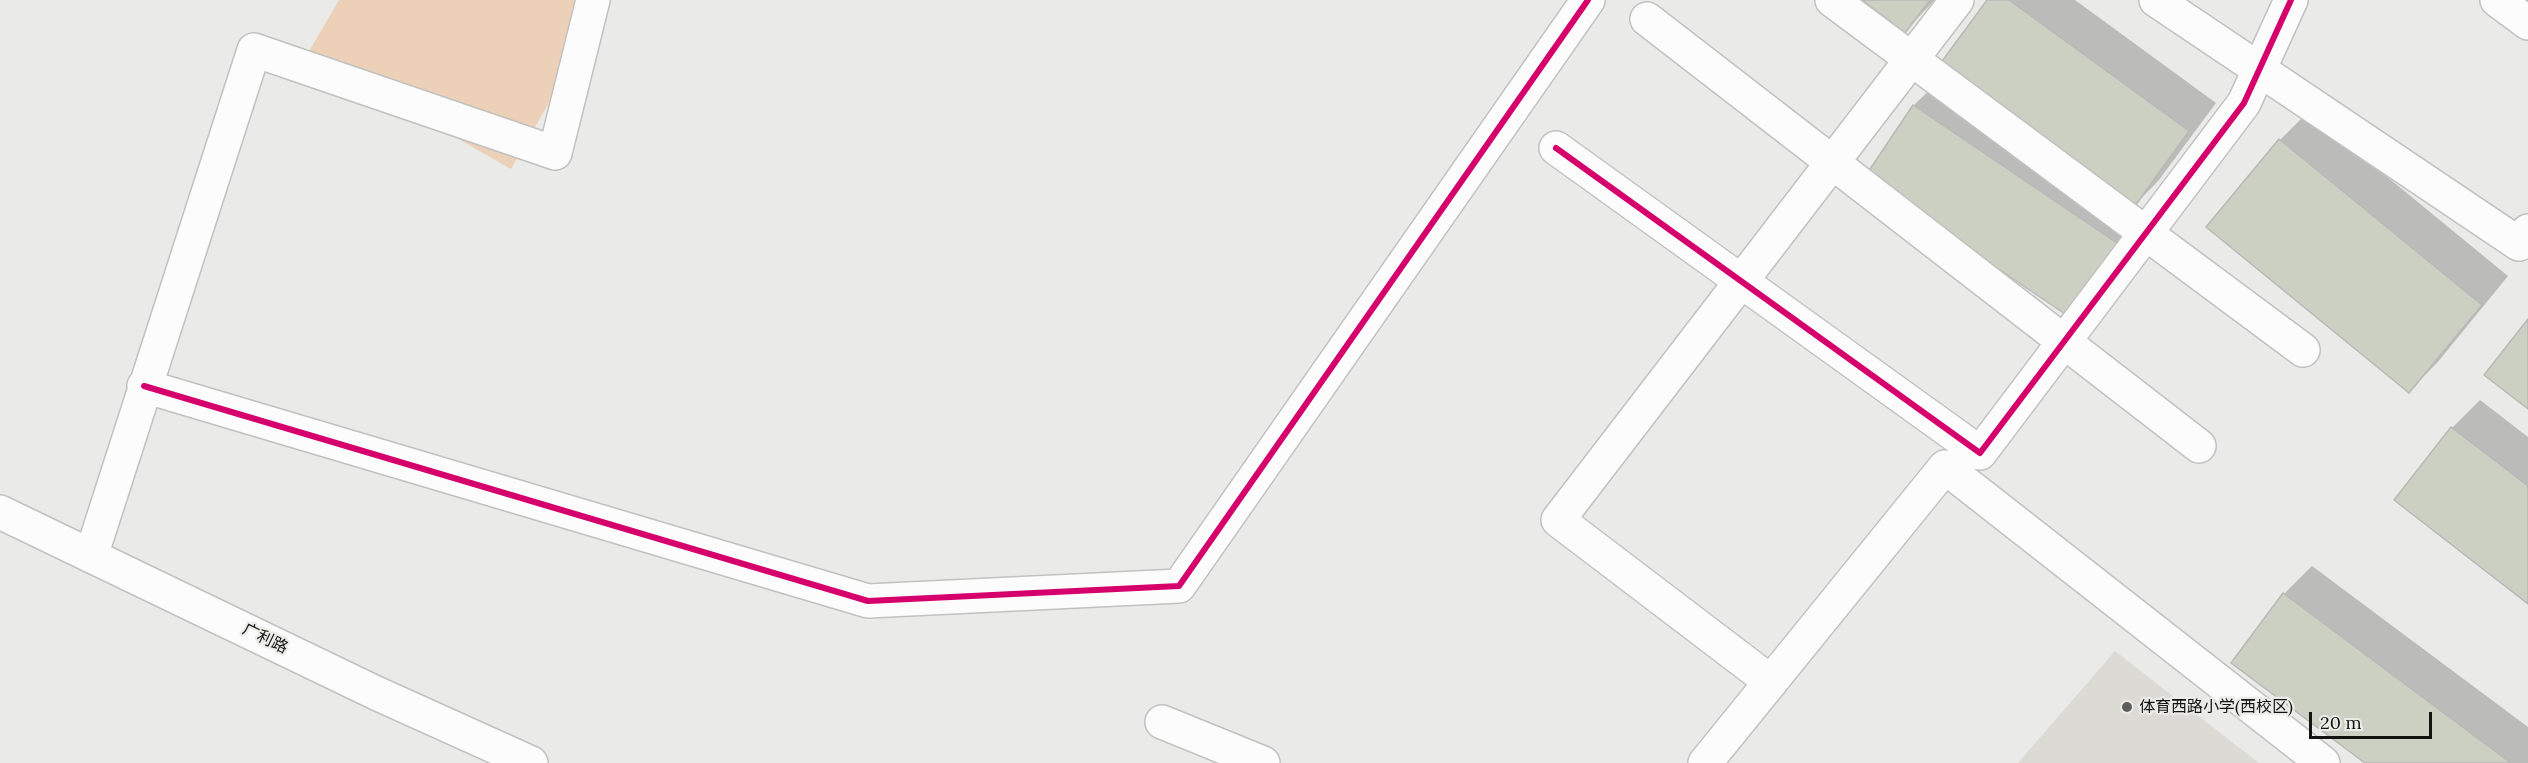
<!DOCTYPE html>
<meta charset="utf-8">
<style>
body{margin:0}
#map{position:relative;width:2528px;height:763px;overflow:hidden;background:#eaeae9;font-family:Lora,serif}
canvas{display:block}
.scale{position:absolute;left:2309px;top:712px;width:123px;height:27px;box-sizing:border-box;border:3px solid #131312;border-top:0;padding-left:8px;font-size:18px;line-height:21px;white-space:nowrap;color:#131312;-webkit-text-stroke:4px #ebebe8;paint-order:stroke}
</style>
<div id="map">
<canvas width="2528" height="763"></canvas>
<div class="scale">20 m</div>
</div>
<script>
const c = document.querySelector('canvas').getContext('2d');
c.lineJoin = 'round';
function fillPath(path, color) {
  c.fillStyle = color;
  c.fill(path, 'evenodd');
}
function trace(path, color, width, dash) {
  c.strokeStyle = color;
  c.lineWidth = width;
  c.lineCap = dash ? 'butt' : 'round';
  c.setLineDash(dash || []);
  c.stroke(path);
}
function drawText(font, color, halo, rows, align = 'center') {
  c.font = font + ' Lora,"Noto Sans SC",serif';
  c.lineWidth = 4.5;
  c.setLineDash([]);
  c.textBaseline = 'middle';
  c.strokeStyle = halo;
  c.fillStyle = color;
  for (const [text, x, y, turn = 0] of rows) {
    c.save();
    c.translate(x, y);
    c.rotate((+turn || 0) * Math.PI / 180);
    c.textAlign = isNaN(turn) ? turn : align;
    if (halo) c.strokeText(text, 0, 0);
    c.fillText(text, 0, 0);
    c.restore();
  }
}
const built = new Path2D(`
 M2115 651 2259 763H2018Z`);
const green = new Path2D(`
 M339 0H608L511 169 308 53Z`);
const shadow = new Path2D(`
 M1864 0H1935L1905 31Z
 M1989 0H2075L2216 103 2159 180 2133 207 2144 214 2096 286 1866 178 1914 105 1942 78Z
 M2308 112 2508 276 2437 363 2409 391 2208 227 2280 140Z
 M2480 400 2528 437V602L2396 500 2452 428Z
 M2312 566 2528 727V763H2367L2284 594Z`);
const building = new Path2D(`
 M1862 0H1930L1905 33Z
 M1987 0H2009L2189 131 2132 210 1937 68Z
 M1913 105 2117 243 2068 316 1864 178Z
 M2279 139 2482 305 2409 393 2206 227Z
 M2528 319V409L2484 375Z
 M2451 427 2528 486V604L2394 500Z
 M2283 593 2511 763H2365L2231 663Z`);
const street = new Path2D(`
 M1832 0 2303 350
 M2156 0 2519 244 2528 231
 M2497 0 2528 23
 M1647 19 2199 446
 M1556 148 1980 453 2244 103 2291 0
 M144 386 868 601 1179 586 1588 0
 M91 556 254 50 555 153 593 0
 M1771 682 1558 520 1957 0
 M1162 722 1263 763
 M1705 763 1945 467 2323 763`);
const secondary = new Path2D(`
 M0 512 376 693 531 763`);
const cycleway = new Path2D(`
 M1556 148 1980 453 2244 103 2291 0
 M144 386 868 601 1179 586 1588 0`);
const markers = [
 [2127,707,6,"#5e5e5d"]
];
const streetNames = [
 ["广利路",265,639,26]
];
const poiNames = [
 ["体育西路小学(西校区)",2139,707]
];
fillPath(built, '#dbdad5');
fillPath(green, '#ecd1b8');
fillPath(shadow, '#0003');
fillPath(building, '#ccd0c3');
trace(building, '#b8b8b7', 1.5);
trace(street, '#c1c1c0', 36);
trace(secondary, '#c1c1c0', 36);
trace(street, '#fcfcfc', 33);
trace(secondary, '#fcfcfc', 33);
trace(cycleway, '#d6006c', 6);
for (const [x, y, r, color] of markers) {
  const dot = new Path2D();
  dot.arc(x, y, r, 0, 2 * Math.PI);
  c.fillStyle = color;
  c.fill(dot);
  trace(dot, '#ebebe8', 2);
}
drawText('16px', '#131312', '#ebebe8', streetNames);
drawText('16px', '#131312', '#ebebe8', poiNames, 'left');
</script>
